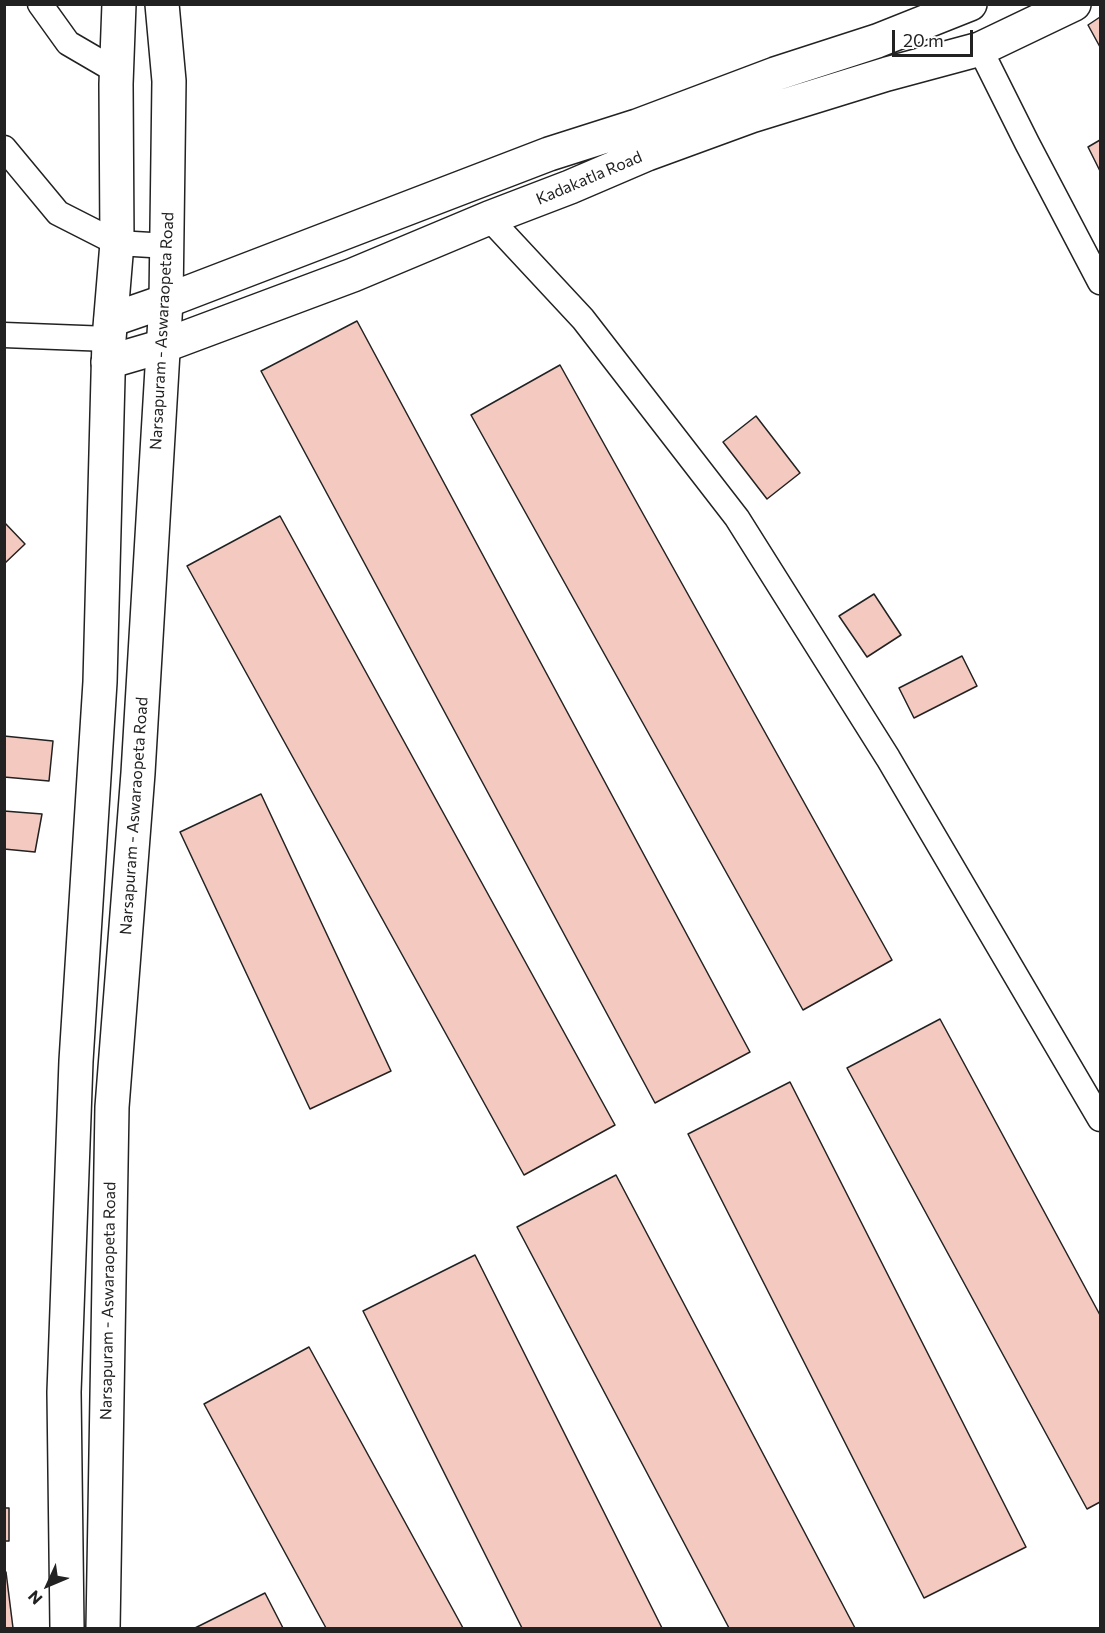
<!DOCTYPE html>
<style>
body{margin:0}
#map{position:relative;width:1105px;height:1633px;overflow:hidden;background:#fff;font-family:Commissioner,sans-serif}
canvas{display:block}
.frame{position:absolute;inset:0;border:6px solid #222;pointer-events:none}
.north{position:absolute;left:18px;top:1555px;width:60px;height:60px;-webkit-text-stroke:4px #fff;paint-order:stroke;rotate:226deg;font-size:16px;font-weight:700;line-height:24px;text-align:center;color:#222}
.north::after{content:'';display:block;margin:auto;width:21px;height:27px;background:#222;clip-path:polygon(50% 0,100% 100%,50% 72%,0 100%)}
.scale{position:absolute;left:892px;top:30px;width:81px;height:27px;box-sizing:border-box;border:3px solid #222;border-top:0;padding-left:8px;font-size:18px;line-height:21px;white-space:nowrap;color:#222;-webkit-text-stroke:4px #fff;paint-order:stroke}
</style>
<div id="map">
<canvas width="1105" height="1633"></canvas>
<div class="frame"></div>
<div class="north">N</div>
<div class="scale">20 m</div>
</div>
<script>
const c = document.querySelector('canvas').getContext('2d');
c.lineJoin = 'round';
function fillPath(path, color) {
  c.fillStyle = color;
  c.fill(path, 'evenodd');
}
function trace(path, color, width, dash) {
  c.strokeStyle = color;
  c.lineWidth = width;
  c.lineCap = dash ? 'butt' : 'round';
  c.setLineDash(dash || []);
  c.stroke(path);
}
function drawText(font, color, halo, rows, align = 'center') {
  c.font = font + ' Commissioner,sans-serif';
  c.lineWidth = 4.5;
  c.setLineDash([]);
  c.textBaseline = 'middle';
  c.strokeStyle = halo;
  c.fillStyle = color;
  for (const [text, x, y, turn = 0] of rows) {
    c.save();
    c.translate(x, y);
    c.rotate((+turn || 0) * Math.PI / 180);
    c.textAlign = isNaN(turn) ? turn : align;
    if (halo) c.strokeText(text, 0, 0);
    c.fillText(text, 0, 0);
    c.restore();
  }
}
const building = new Path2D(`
 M1100 17V47L1088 25Z
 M1100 140V171L1088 147Z
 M357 321 750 1052 655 1103 261 371Z
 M560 365 892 960 803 1010 471 415Z
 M756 416 800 473 767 499 723 442Z
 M280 516 615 1125 524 1175 187 566Z
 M4 522 25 544 4 564Z
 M874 594 901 635 867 657 839 616Z
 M962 656 977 686 914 718 899 688Z
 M4 736 53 741 49 781 4 777Z
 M261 794 391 1071 310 1109 180 832Z
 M4 811 42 814 35 852 4 849Z
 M940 1019 1100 1315V1502L1087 1509 847 1068Z
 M790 1082 1026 1547 924 1598 688 1134Z
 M616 1175 855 1628H729L517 1227Z
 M475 1255 662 1628H522L363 1311Z
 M309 1347 463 1628H326L204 1404Z
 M4 1508H9V1541H4Z
 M4 1572H6L13 1628H4Z
 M265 1593 283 1628H195Z`);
const street = new Path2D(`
 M40 4 68 43 116 71
 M980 49 1027 143 1100 282
 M4 148 58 213 117 243 168 246
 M489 218 583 319 737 518 888 758 1100 1119
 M4 335 109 339`);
const secondary = new Path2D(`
 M111 320 166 301 549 154 637 126 775 74 877 41 970 4
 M108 362 163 346 353 275 489 218 570 187 647 154 751 116 887 74 980 49 1074 4`);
const primary = new Path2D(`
 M67 1628 64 1392 76 1061 100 682 109 339 117 243 116 84 119 4
 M103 1628 112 1107 138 773 166 301 169 81 162 4`);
const streetNames = [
 ["Kadakatla Road",589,178,-23],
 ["Narsapuram - Aswaraopeta Road",162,331,-87],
 ["Narsapuram - Aswaraopeta Road",134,816,-86],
 ["Narsapuram - Aswaraopeta Road",108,1301,-89]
];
fillPath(building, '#f3c9c0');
trace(building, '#222', 1.5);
trace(street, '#222', 27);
trace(secondary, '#222', 36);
trace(primary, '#222', 36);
trace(street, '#fff', 24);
trace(secondary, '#fff', 33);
trace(primary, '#fff', 33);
drawText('16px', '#222', '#fff', streetNames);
</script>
